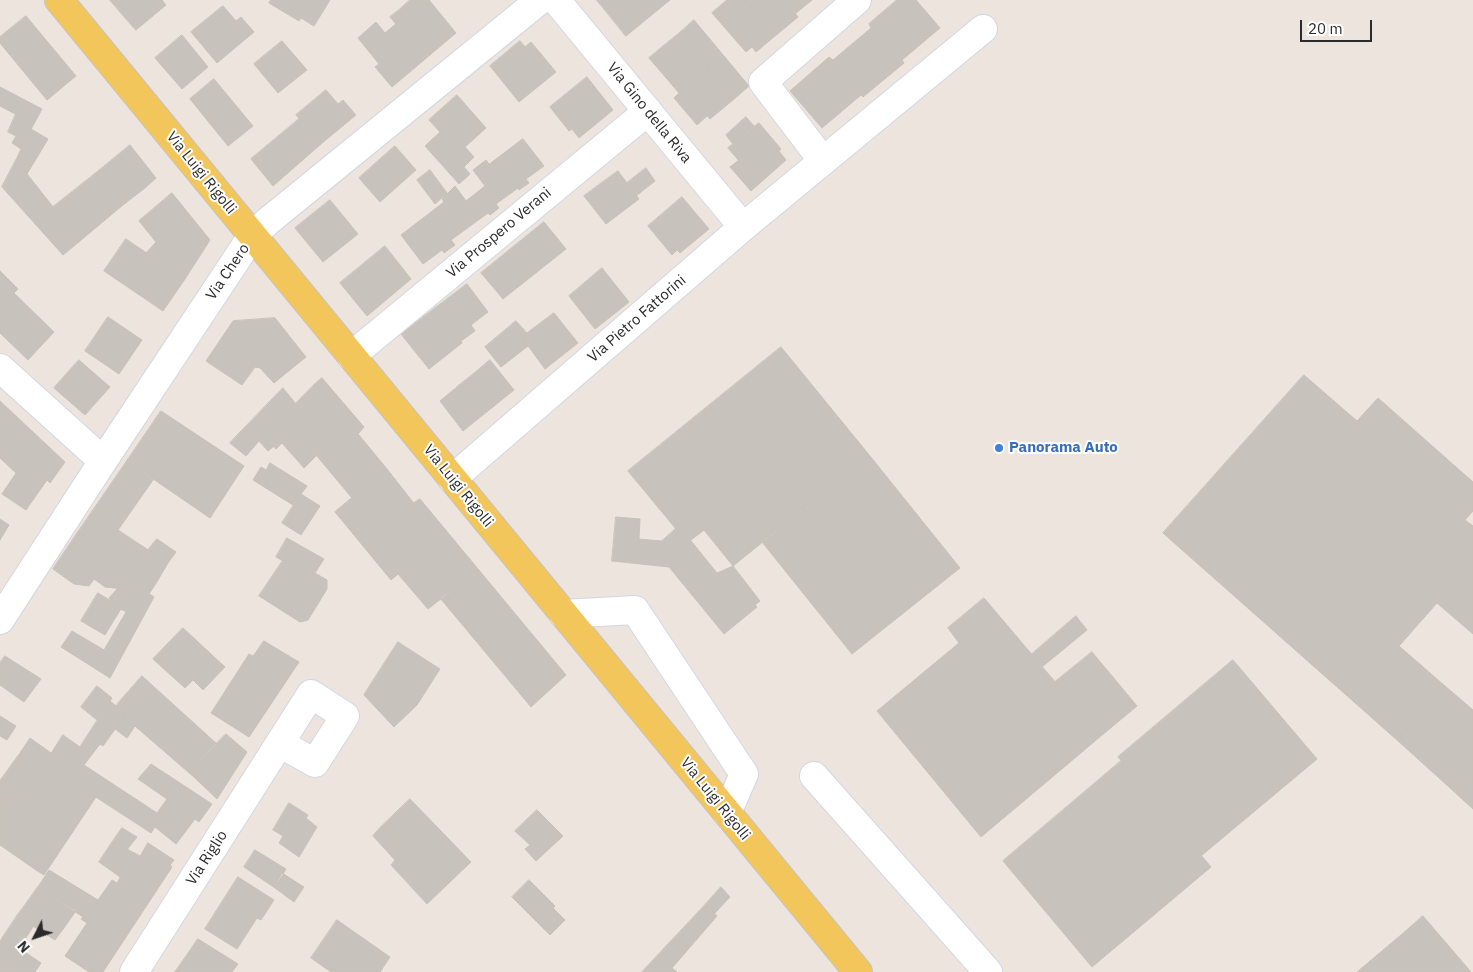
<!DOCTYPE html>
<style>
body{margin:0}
#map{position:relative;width:1473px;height:972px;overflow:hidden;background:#ede5dd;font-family:"IBM Plex Sans",sans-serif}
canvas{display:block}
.north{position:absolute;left:10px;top:912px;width:50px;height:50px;-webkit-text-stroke:4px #fff;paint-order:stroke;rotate:229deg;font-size:14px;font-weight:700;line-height:20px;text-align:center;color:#2b2b2b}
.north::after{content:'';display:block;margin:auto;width:18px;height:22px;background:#2b2b2b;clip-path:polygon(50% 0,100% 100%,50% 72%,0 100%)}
.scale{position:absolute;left:1300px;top:20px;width:72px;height:22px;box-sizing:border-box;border:2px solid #2b2b2b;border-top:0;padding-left:6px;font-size:15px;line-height:18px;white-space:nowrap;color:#2b2b2b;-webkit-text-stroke:4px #fff;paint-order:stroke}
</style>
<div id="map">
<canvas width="1473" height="972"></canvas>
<div class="north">N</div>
<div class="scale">20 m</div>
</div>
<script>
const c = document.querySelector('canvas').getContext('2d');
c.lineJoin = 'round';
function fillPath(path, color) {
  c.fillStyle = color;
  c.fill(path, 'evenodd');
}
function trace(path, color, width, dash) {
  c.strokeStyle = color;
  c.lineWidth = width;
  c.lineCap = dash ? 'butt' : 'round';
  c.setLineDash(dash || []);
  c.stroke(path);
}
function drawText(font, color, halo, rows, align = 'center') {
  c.font = font + ' "IBM Plex Sans",sans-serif';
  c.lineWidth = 4;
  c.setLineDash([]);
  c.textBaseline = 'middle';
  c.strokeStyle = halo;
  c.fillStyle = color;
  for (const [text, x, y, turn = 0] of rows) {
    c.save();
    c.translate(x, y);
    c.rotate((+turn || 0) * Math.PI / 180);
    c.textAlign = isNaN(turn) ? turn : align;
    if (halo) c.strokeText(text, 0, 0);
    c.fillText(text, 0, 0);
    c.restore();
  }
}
const building = new Path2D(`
 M110 0H162L166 5 136 30Z
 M271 0H330L314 26 301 18 299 21 269 3Z
 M410 0H429L456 33 392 87 375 67 379 64 358 38 376 22 385 33 404 17 398 11Z
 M597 0H670L626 36Z
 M727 0H745L775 36 756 52 752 47 746 52 712 13Z
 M745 0H785L798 17 775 36Z
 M785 0H812L796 13Z
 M897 0H916L940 28 902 60 904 63 863 97 861 95 822 128 790 91 829 57 833 60 871 28 869 24Z
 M223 6 236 21 241 17 254 32 217 63 191 32Z
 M398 11 404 17 396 24 390 17Z
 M26 16 76 76 47 100 0 43V37Z
 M694 20 749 86 733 100 706 67 711 63 683 30Z
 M683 30 711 63 706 67 733 100 710 119 707 116 697 125 674 98 679 93 649 58Z
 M182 35 208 67 182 89 155 58Z
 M282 41 307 70 278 93 254 64Z
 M520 41 525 47 531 42 556 72 519 102 490 66Z
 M587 77 613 110 579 138 572 129 569 131 550 107Z
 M214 79 253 126 228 146 190 99Z
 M0 87 42 109 34 124 0 106Z
 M326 90 338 104 343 100 356 115 321 144 296 115Z
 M457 95 486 128 465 147 474 157 464 167 470 174 459 184 425 146 440 132 429 120Z
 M16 114 34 124 31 129 48 139 27 174 16 160 21 149 12 143 16 136 8 132Z
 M746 117 755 127 733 144 726 135Z
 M299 119 321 144 273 186 251 159Z
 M759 123 781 149 751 175 728 148Z
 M523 139 544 166 526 179 529 183 519 190 518 188 496 204 499 208 490 215 488 213 451 240 455 245 444 253 442 250 423 264 401 235 444 202 442 199 455 186 466 201 485 186 473 170 486 160 489 164Z
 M130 145 156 178 145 188 118 155Z
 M395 146 416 170 380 202 359 178Z
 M779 151 786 160 751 191 730 167 739 160 751 175Z
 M118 155 145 188 123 205 96 173Z
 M16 160 80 241 63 255 2 187Z
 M646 168 655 181 636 196 627 183Z
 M430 170 447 193 435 204 417 180Z
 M618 171 639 199 606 224 584 196Z
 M96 173 123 205 80 241 53 207Z
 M172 193 210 240 185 279 146 253 156 242 139 221Z
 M682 197 709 229 680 253 677 250 672 255 648 226Z
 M330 200 358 234 323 262 295 228Z
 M544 222 566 249 503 299 481 273Z
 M126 239 185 279 163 311 104 271Z
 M385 246 411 279 367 316 340 283Z
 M602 268 629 302 595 329 569 296Z
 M0 271 18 289 14 293 54 332 28 360 0 333Z
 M467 284 488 312 471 325 475 331 461 341 462 343 429 369 401 334Z
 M554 313 578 343 545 369 523 339 527 333Z
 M108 317 142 340 119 374 85 351Z
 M275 318 306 357 274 383 260 368 255 367 242 385 206 361 233 321Z
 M516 321 527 333 523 339 528 346 501 367 485 347Z
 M781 347 870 456 733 566 704 530 691 540 679 526 676 529 628 471Z
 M79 360 110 387 85 415 54 388Z
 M490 360 514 390 463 431 440 401 457 387 464 395 478 383 471 376Z
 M1304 375 1357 421 1378 398 1473 482V511L1465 520 1473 526V634L1437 603 1399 646 1445 686 1397 740 1163 533Z
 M471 376 478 383 464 395 457 387Z
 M322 378 364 427 358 434 326 395 324 397 314 385Z
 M314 385 322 394 293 425 298 429 296 431 316 456 304 468 282 443 276 449 265 435Z
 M283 388 296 404 265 435 274 446 268 451 259 441 246 456 230 443Z
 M322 394 324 397 326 395 387 469 352 498 296 431 298 429 293 425Z
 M0 401 65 462 50 483 47 480 26 510 2 494 16 473 0 458Z
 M161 411 244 466 210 518 127 461Z
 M870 456 960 568 852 654 762 542Z
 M127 461 153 480 104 550 78 532Z
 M270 463 307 486 293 505 253 480 261 467 266 470Z
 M387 469 441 538 391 580 335 512Z
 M301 494 320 506 301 535 282 523Z
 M420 499 566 675 531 707 440 598 460 584 429 548 441 538 414 503Z
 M616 517 640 519 639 539 662 541 678 559 669 567 612 561Z
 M0 519 9 525 0 540Z
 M679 526 717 573 733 566 760 601 755 605 757 607 724 634 669 567 678 559 662 541Z
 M118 530 168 563 155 585 104 550Z
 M78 532 155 585 149 594 130 581 124 589 105 587 94 579 89 586 74 584 53 569Z
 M287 538 324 559 315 573 286 556 283 561 276 557Z
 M157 539 176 552 168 563 148 550Z
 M429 548 460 584 428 609 398 574Z
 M286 556 327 580V589L308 620 300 622 259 596Z
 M130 581 154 597 110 678 61 647 72 631 104 650 126 612 121 609 114 620 104 613 111 601 109 598 118 588 124 589Z
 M98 593 111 601 104 613 114 620 105 635 81 621Z
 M984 598 1101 736 981 837 877 711 959 643 948 628Z
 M1076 616 1087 630 1042 667 1032 654Z
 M183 628 225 667 203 690 193 680 185 688 153 659Z
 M264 641 299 662 249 737 211 713 249 654 253 656Z
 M398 642 440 669 417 705 394 727 364 695Z
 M1092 652 1137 706 1101 736 1055 682Z
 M5 656 41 679 24 702 0 685V663Z
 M1233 660 1317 759 1201 856 1118 757Z
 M142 676 217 744 195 765 121 700Z
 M97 686 112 698 97 720 81 707Z
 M1445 686 1473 710V760L1449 787 1397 740Z
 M121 700 195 765 202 771 195 778 135 726 127 738 115 729 126 714 116 706Z
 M110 701 126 714 103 746 100 744 84 765 157 813 167 799 138 779 151 764 212 804 199 822 195 819 176 844 155 827 151 833 62 775Z
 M0 716 16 726 7 740 0 736Z
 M226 734 247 752 217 799 195 778 202 771 195 765Z
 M63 735 80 747 57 782 18 756 30 738 51 753Z
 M18 756 57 782 62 775 96 797 44 875 36 870 76 807 21 771 0 803V781Z
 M1473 760V809L1449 787Z
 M1121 761 1211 867 1092 967 1003 861Z
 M21 771 29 776 0 819V803Z
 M29 776 76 807 36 870 0 845V819Z
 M410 799 471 862 451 881 435 864 425 873 413 861 425 849 408 834 397 845 381 827Z
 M289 803 308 815 306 818 317 827 299 857 279 843 283 836 273 830Z
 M537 810 563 836 536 861 525 849 530 845 515 831Z
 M381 827 397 845 393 849 409 865 413 861 425 873 435 864 451 881 427 904 391 865 395 860 373 836Z
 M122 828 137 837 122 856 109 847Z
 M408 834 425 849 409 865 393 849Z
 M148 843 174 860 170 865 172 867 103 972H89L65 956 87 923 81 919 83 917 38 887 49 870 98 900 112 880 117 883 130 861 122 856 127 849 140 856Z
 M109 847 130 861 120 877 99 862Z
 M255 850 286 869 275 888 244 867Z
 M282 873 304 887 294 902 275 888Z
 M238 877 274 900 261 920 257 918 237 949 205 929Z
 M529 880 555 906 553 908 565 920 550 935 512 897Z
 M38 887 76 911 66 925 28 901Z
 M721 887 730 897 715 913 706 904Z
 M28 901 66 925 55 940 17 916Z
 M706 904 717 916 672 968 677 972H642Z
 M17 916 33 927 19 948 3 937Z
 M1423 916 1471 972H1357L1401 935Z
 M337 920 390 957 380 972H331L311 958Z
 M3 937 41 963 35 972H0V942Z
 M198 939 238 964 232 972H208L185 958Z
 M185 958 208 972H175Z`);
const minor = new Path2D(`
 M556 0 743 227
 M823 161 763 82 857 0
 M351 356 648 111
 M0 368 103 461
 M452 479 743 227 983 29
 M563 614 635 610 744 774 727 813
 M0 620 103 461 252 236 267 222 540 0
 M814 776 988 972
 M134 972 311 694 345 716 315 763 281 744`);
const major = new Path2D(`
 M59 0 858 972`);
const markers = [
 [999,448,5,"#3f7fe0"]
];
const streetNames = [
 ["Via Gino della Riva",649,113,51],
 ["Via Luigi Rigolli",201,173,51],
 ["Via Prospero Verani",499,233,-40],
 ["Via Chero",228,272,-56],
 ["Via Pietro Fattorini",637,319,-41],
 ["Via Luigi Rigolli",458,486,51],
 ["Via Luigi Rigolli",715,799,51],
 ["Via Riglio",207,858,-57]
];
const shopNames = [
 ["Panorama Auto",1009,448]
];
fillPath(building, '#c8c2bc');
trace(building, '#c8c1b6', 1);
trace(minor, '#d2d6e4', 30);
trace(major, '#c4c4c4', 30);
trace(minor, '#fff', 28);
trace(major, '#f3c65b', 28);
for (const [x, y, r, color] of markers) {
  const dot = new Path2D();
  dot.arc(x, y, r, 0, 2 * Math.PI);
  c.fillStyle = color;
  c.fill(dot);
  trace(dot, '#fff', 2);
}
drawText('15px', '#2b2b2b', '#fff', streetNames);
drawText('bold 15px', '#366cbe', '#fff', shopNames, 'left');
</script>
